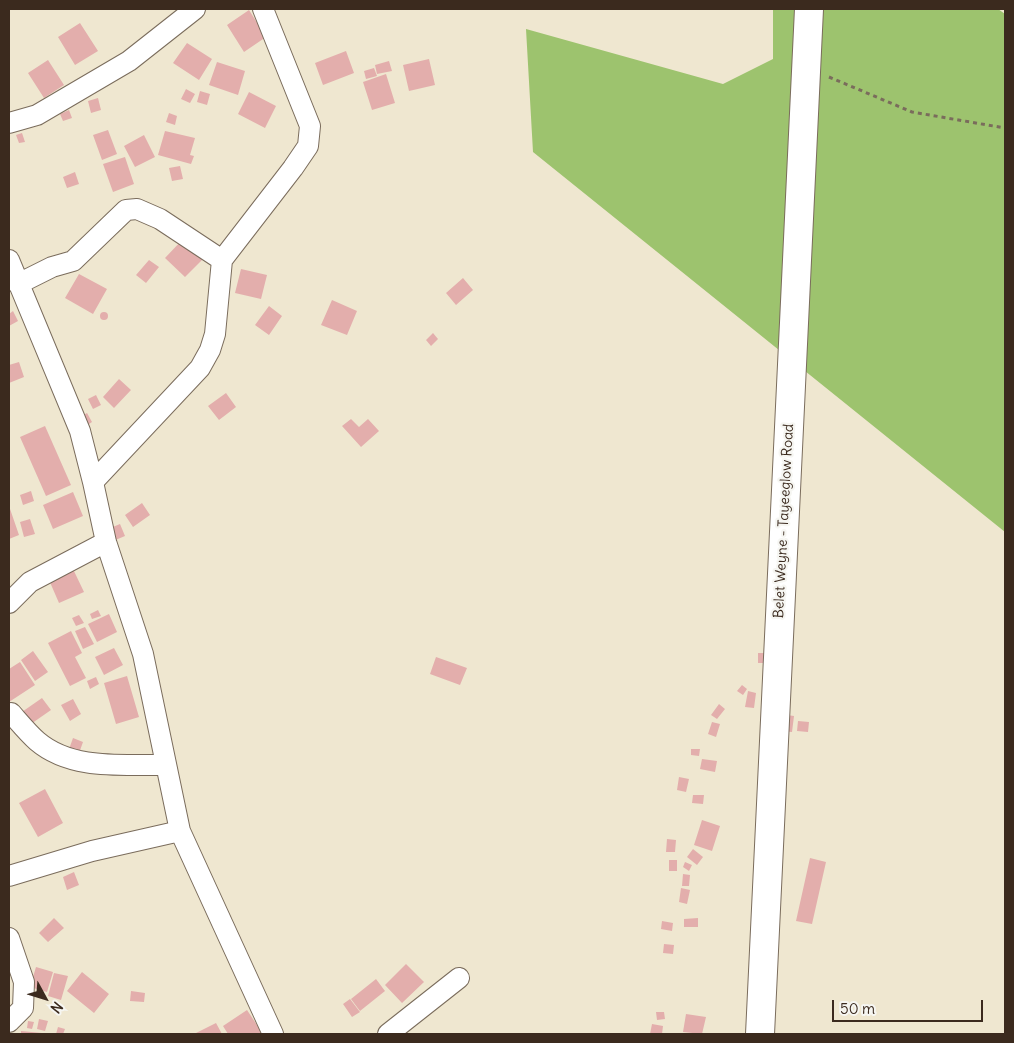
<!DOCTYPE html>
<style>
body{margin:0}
#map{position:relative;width:1014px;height:1043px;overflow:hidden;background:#efe7d0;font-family:Delius,sans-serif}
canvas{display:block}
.frame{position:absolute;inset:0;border:10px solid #3b2a1e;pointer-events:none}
.north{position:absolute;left:20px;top:973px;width:50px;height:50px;-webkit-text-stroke:4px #f6f6f2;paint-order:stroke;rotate:129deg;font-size:14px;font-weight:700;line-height:20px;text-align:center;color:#3b2a1e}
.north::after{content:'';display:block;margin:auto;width:18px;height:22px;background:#3b2a1e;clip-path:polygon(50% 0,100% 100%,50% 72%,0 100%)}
.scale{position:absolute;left:832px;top:1000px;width:151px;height:22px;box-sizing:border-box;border:2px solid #3b2a1e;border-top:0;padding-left:6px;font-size:15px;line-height:18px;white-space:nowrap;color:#3b2a1e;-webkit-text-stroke:4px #f6f6f2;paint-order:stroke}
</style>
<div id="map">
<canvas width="1014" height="1043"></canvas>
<div class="frame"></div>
<div class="north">N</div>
<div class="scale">50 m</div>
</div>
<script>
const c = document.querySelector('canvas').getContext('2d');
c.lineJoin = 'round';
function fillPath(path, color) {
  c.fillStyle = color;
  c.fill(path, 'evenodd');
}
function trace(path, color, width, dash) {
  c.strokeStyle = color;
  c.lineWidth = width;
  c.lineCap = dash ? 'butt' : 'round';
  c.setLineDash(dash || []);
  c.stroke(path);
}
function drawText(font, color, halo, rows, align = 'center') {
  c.font = font + ' Delius,sans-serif';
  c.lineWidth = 4.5;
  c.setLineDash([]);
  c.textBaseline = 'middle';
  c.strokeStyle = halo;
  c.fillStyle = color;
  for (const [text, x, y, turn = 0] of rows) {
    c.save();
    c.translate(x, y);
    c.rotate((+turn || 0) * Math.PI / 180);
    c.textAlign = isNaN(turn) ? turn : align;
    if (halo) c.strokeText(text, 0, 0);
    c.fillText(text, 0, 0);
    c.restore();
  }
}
const green = new Path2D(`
 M773 9H998L1005 14V532L533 152 526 29 723 84 773 59Z`);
const building = new Path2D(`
 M249 10 266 37 244 52 227 25Z
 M80 23 98 51 75 65 58 37Z
 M187 43 212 59 199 80 173 63Z
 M346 51 354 73 323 85 315 63Z
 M429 59 435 85 409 91 403 65Z
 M48 60 64 85 44 98 28 73Z
 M389 61 392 71 377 74 375 65Z
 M217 62 245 71 238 95 209 85Z
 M374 68 377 76 366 79 364 71Z
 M386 74 395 103 372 110 363 82Z
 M186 89 195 94 190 103 181 99Z
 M200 91 210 94 207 105 197 102Z
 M249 92 276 106 265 128 238 114Z
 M98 98 101 110 91 113 88 101Z
 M69 110 72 118 63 121 60 114Z
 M169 113 177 116 175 125 166 122Z
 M108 130 117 154 102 160 93 135Z
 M165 131 195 138 190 155 194 156 191 164 158 155Z
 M22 133 25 142 19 143 16 135Z
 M144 135 155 157 135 167 124 146Z
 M125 157 134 184 113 192 103 164Z
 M180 166 183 179 172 181 169 168Z
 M75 172 79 184 67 188 63 177Z
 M183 239 203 259 185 277 165 258Z
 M149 260 159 267 146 283 136 275Z
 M241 269 267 275 261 299 235 293Z
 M79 274 107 289 93 314 65 298Z
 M463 278 473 290 456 305 446 293Z
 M332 300 357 311 347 335 321 325Z
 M269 306 282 316 269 335 255 325Z
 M13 311 18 321 9 326V314Z
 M100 316a4 4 0 1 1 8 0a4 4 0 1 1-8 0Z
 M433 333 438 339 431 346 426 340Z
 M19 362 24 377 9 383V365Z
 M119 379 131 390 114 408 103 397Z
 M226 393 236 407 219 420 208 406Z
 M96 395 101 405 93 409 88 399Z
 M87 413 92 422 83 428 77 419Z
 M351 419 359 427 368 419 379 431 361 447 342 426Z
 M45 426 71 485 46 496 20 437Z
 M31 491 34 501 23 505 20 495Z
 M73 492 83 516 53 529 43 505Z
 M142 503 150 515 133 527 125 515Z
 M9 506 19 535 9 539Z
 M30 519 35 534 24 537 20 522Z
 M120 524 125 536 113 541 108 529Z
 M73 569 84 592 59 603 49 580Z
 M98 610 101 616 92 619 90 614Z
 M109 614 117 632 97 642 88 624Z
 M79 615 84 623 76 626 72 618Z
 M85 627 94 644 83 649 75 631Z
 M71 631 82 653 75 657 86 678 70 686 48 643Z
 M114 648 123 665 104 675 95 657Z
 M33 651 48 672 35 681 21 660Z
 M758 653H766L765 663H758Z
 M436 657 467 668 460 685 430 674Z
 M20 662 35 685 9 702V669Z
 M127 676 139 717 116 724 104 683Z
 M96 677 99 684 90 689 87 681Z
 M742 685 747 689 743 695 737 691Z
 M748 691 756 693 754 708 745 707Z
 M42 698 51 710 28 726 19 714Z
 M73 699 81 714 70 721 61 705Z
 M719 704 725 709 717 719 711 715Z
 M772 713 794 716 792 732 770 730Z
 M798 721 809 722 808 732 797 731Z
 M712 722 720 724 716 737 708 734Z
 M73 738 83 742 78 756 68 752Z
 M691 749H700L699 756 691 755Z
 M702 759 717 761 715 772 700 769Z
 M679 777 689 779 686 792 677 790Z
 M45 789 63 823 38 837 19 803Z
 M693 795H704L703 804 692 803Z
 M702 820 720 826 712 851 694 845Z
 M667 839 676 840 675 852H666Z
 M693 849 703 857 697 865 687 857Z
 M810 858 826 862 812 924 796 921Z
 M669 860H677V871H669Z
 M685 862 692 865 689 871 683 867Z
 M74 872 79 885 67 890 63 877Z
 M683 874 690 875 689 886H682Z
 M681 888 690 890 687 904 679 902Z
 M54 918 64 928 48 942 39 933Z
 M698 918V927H684V919Z
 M662 921 673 923 672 931 661 929Z
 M664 944 674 945 673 954 663 953Z
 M406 964 424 982 402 1003 385 985Z
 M36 967 53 972 47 992 30 987Z
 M82 972 109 994 94 1013 67 991Z
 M54 973 68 976 61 1000 48 996Z
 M376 979 385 991 360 1011 351 999Z
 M131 991 145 993 144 1002 130 1001Z
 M350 999 360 1012 352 1017 343 1004Z
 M247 1010 263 1034H228L223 1026Z
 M656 1012H664L665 1019 657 1020Z
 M686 1014 706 1017 702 1034 683 1032Z
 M39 1019 48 1021 45 1031 37 1029Z
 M28 1021 34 1022 32 1029 27 1028Z
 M216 1023 222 1034H194Z
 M652 1024 663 1026 662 1034H650Z
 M58 1027 65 1029 63 1034H56Z
 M21 1031 42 1033V1034H21Z`);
const path = new Path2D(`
 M829 77 912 112 1005 128`);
const street = new Path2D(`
 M9 123 37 115 129 61 195 9
 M9 260 80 431 93 482 106 542 143 654 180 831 273 1034
 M18 284 52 267 73 261 126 210 137 209 160 219 222 260
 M93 482 200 368 210 350 215 334 222 260 293 168 308 146 310 126 263 9
 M9 603 30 582 106 542
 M9 715 11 713C19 722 28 733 37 741 72 771 124 764 166 765
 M9 876 92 851 180 831
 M9 938 24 982 23 1008 9 1022
 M388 1034 459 978`);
const secondary = new Path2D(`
 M760 1034 809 9`);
const streetNames = [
 ["Belet Weyne - Tayeeglow Road",784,521,-87]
];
fillPath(green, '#9dc36e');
fillPath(building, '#e3aeac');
trace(street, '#7a6c5c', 22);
trace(secondary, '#7a6c5c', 30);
trace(path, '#7a6c5c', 3, [4, 4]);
trace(street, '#fff', 20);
trace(secondary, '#fff', 28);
drawText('14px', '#3b2a1e', '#f6f6f2', streetNames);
</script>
